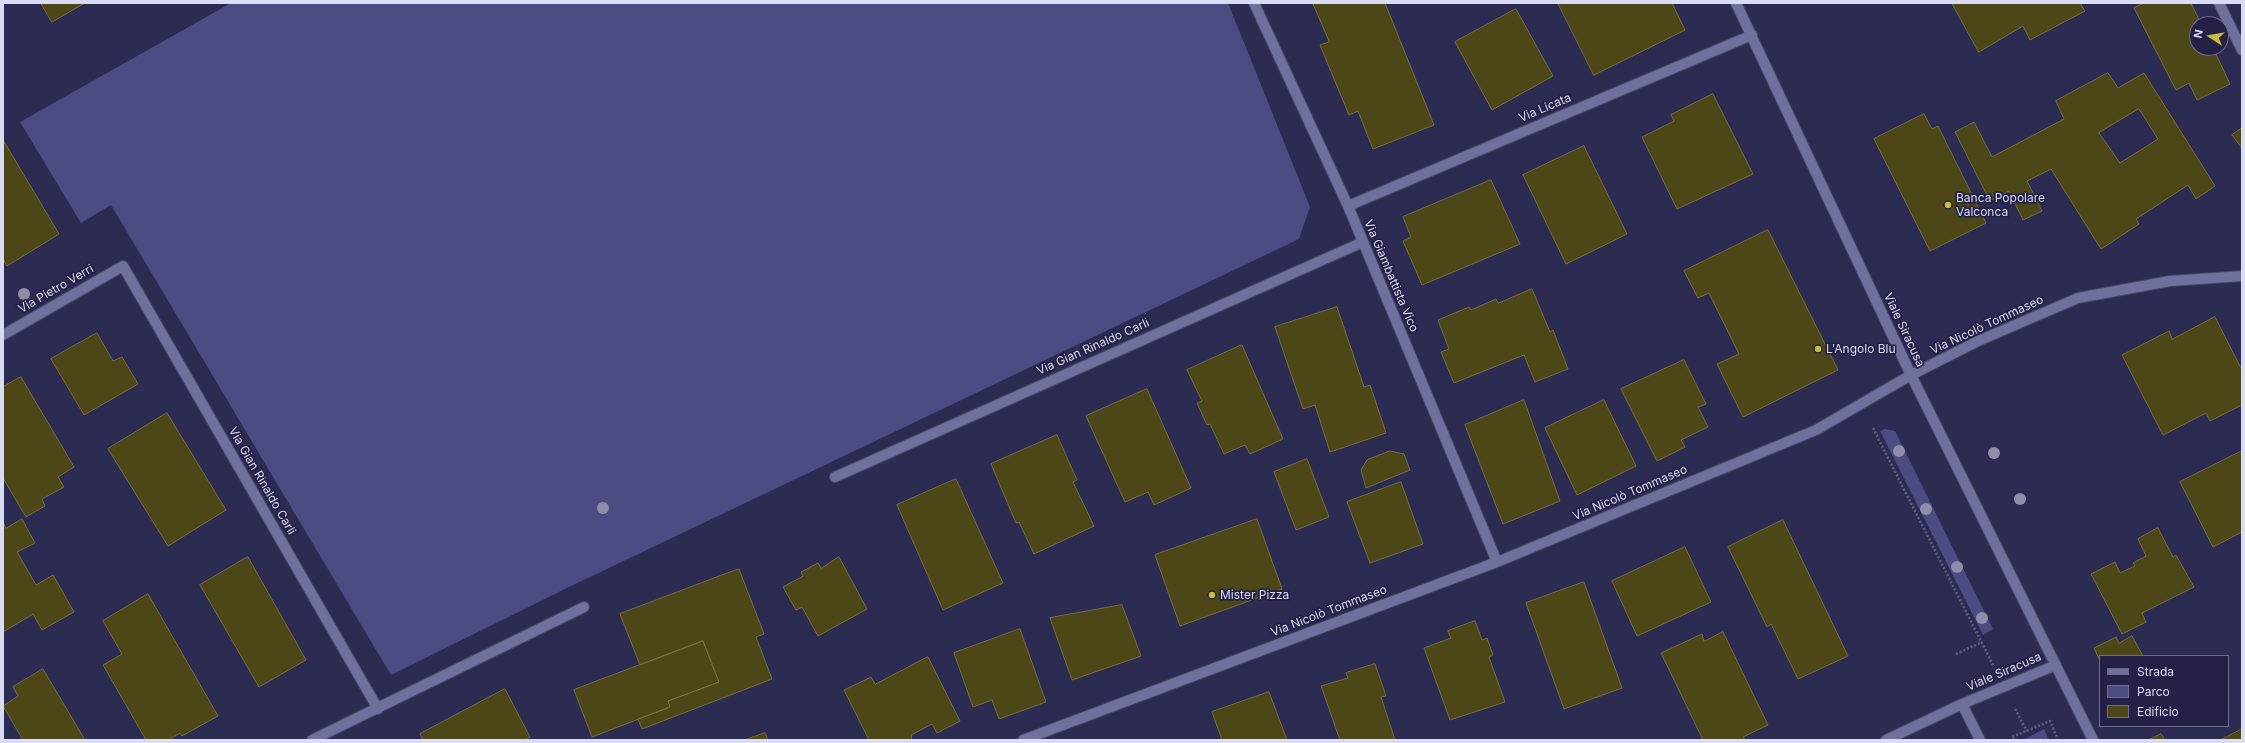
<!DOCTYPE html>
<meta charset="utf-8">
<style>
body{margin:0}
#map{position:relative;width:2245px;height:743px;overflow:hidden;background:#2c2b51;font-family:Inter,sans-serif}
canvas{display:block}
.frame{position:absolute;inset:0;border:4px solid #dadcf4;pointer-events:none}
.legend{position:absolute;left:2099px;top:655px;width:130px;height:72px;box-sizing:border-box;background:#232146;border:1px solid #6c6c8c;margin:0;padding:5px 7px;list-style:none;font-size:12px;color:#dadcf4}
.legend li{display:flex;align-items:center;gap:8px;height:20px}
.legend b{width:20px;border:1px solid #6c6c8c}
.north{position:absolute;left:2189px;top:16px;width:40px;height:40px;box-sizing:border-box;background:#232146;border:1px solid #6c6c8c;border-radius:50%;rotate:282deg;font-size:11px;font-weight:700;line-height:16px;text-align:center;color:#dadcf4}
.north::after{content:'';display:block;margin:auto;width:14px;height:18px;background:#c9bb3b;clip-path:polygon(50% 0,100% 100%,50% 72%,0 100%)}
</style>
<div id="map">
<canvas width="2245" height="743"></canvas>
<div class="frame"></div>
<ul class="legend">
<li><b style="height:5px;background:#6f719c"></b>Strada</li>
<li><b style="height:11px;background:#4c4b82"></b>Parco</li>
<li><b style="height:11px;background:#4d4718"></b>Edificio</li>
</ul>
<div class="north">N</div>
</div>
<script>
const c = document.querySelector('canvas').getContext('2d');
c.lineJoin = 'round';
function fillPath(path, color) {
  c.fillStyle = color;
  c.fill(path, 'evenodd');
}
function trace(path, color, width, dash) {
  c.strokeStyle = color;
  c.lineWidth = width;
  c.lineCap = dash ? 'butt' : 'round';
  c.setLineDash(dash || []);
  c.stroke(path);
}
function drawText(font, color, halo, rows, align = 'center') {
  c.font = font + ' Inter,sans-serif';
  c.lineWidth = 3.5;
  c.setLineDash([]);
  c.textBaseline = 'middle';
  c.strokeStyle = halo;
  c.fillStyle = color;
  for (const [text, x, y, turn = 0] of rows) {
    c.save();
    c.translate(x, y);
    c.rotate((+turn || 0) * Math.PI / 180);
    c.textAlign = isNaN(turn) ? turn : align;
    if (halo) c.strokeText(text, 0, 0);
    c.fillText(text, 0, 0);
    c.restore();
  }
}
const green = new Path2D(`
 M231 3H1228L1310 207 1299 239 567 588 391 675 111 205 81 223 20 122Z
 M1885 429 1895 431 1993 629 1983 635 1880 431Z
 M2044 729 2049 740H2023Z`);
const building = new Path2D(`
 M41 3H85L52 22Z
 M1313 3H1385L1434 125 1373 149 1358 111 1349 115 1320 45 1329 42Z
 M1558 3H1672L1685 30 1594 75Z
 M1952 3H2080L2085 11 2030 40 2023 26 1979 52Z
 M2144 3H2191L2201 24H2197V48H2213L2230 84 2197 100 2189 83 2176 90 2134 8Z
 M1516 9 1553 76 1492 110 1455 42Z
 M2108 73 2118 88 2144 73 2215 186 2196 199 2188 185 2136 219 2139 224 2101 249 2051 169 2027 181 2042 211 2023 220 2009 191 1990 201 1955 132 1974 122 1992 157 2064 119 2056 101ZM2139 109 2158 139 2120 163 2099 133Z
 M1713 94 1753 174 1677 209 1642 137 1674 121 1671 115Z
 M1924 114 1932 129 1938 126 1986 223 1930 251 1874 139Z
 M2242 128V146L2241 147 2232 135Z
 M3 140 59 234 7 266 3 259Z
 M1584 146 1627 234 1566 264 1523 175Z
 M1491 180 1520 244 1422 285 1403 241 1411 237 1403 217Z
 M1768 230 1838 370 1743 417 1717 364 1739 354 1709 293 1698 298 1684 271Z
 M1532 289 1550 332 1553 330 1568 369 1535 382 1524 355 1454 383 1441 352 1449 349 1438 320 1469 307 1471 310 1496 299 1498 303Z
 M1337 307 1364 387 1370 385 1386 433 1330 452 1315 405 1303 409 1275 327Z
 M2215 317 2242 370V405L2210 421 2206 413 2163 435 2122 355 2169 331 2172 339Z
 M97 333 113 361 122 357 138 384 84 415 51 359Z
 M1242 345 1283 439 1250 454 1245 445 1224 454 1210 424 1207 425 1197 403 1202 401 1187 370Z
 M1684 360 1706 404 1698 407 1708 427 1681 440 1685 447 1657 461 1621 389Z
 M21 377 74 467 58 477 64 487 42 499 45 506 26 517 3 478V387Z
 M1147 389 1191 488 1154 505 1148 492 1125 502 1086 416Z
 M1524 400 1560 501 1503 524 1465 425Z
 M1604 400 1636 466 1577 495 1545 428Z
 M167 413 226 510 168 546 108 449Z
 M1057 435 1077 480 1073 482 1094 526 1034 554 1019 522 1016 523 991 464Z
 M1390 451 1404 454 1410 470 1366 488 1361 470 1367 460Z
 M2242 451V532L2213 547 2180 482Z
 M1307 459 1329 517 1296 530 1274 472Z
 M956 479 1003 583 943 610 897 505Z
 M1401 482 1423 544 1370 563 1347 502Z
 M22 519 35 543 17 552 36 585 53 575 74 612 42 630 33 614 3 632V523L6 528Z
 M1257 519 1282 589 1180 626 1155 555Z
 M1783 520 1848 656 1798 679 1771 624 1767 627 1728 547Z
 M2158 528 2173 557 2176 555 2194 587 2142 613 2146 622 2122 634 2091 574 2115 562 2120 573 2135 566 2133 563 2146 556 2138 539Z
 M1685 547 1711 602 1637 636 1612 581Z
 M248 557 306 660 259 687 200 585Z
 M839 557 867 609 818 636 802 607 796 610 783 587 803 576 801 572 818 563 821 568Z
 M739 569 764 634 756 637 772 679 642 729 638 719 670 707 668 701 719 682 703 641 640 665 620 614Z
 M1584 582 1622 688 1564 709 1526 603Z
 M148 594 218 716 182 736 180 733 169 740H146L103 665 122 654 103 621Z
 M1122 605 1141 656 1072 680 1050 618Z
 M1475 621 1482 640 1487 638 1493 655 1489 657 1505 702 1450 720 1424 648 1451 638 1448 631Z
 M1020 629 1046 702 999 719 992 700 973 707 954 653Z
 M1723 632 1768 725 1743 737 1745 740H1703L1661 653 1702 634 1704 641Z
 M2132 636 2143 656H2100V661L2094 648 2116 637 2119 643Z
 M703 641 719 682 668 701 670 707 592 737 574 690Z
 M928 657 960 721 937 733 932 724 911 735 912 740H869L844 690 871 677 875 684Z
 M1375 664 1386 696 1381 697 1395 740H1340L1321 686 1348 678 1346 673Z
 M43 669 85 740H23L3 706 18 696 13 687Z
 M505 689 530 737 524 740H423L420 734Z
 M1269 692 1287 740H1222L1212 712Z
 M2242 729V740H2221Z
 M765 733 768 740H745Z
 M2161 734 2165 740H2149Z`);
const path = new Path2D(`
 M1873 428 1993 665
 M1956 654 1982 642
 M2015 709 2027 731
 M2014 740 2012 737 2050 721 2058 740`);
const street = new Path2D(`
 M1254 3 1348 206 1497 562
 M2219 3 2242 50
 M1348 206 1752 35
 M3 335 123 266 378 709
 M835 477 1363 242
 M1962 704 1980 740
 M312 740 584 607
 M1023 740 1497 562 1816 430 1911 375 1978 341 2078 298 2170 281 2242 276
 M1886 740 1962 704 2056 665`);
const secondary = new Path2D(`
 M1736 3 1911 375 2093 740`);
const trees = [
 [24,294],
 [1899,451],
 [1994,453],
 [2020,499],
 [603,508],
 [1926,509],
 [1957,567],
 [1982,618]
];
const markers = [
 [1948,205,4,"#c9bb3b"],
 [1818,349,4,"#c9bb3b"],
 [1212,595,4,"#c9bb3b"]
];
const streetNames = [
 ["Via Licata",1545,108,-23],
 ["Via Giambattista Vico",1391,276,67],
 ["Via Pietro Verri",56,289,-30],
 ["Via Nicolò Tommaseo",1987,325,-25],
 ["Viale Siracusa",1904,330,65],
 ["Via Gian Rinaldo Carli",1093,347,-24],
 ["Via Gian Rinaldo Carli",262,481,60],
 ["Via Nicolò Tommaseo",1630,493,-23],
 ["Via Nicolò Tommaseo",1329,611,-21],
 ["Viale Siracusa",2004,672,-23]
];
const poiNames = [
 ["Banca Popolare",1956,198],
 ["Valconca",1956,212],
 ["L'Angolo Blu",1826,349],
 ["Mister Pizza",1220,595]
];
fillPath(green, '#4c4b82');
fillPath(building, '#4d4718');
trace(building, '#746f40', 1);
trace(street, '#484767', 12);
trace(secondary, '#484767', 12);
trace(path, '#616182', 2.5, [2, 2]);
trace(street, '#6f719c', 10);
trace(secondary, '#6f719c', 10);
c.fillStyle = '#8e8eaa';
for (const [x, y] of trees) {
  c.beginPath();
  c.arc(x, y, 6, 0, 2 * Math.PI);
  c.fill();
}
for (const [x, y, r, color] of markers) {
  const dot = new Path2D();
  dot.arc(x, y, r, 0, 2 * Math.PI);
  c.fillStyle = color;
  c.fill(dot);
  trace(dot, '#232146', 1.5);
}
drawText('12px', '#dadcf4', '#232146', streetNames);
drawText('12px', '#dadcf4', '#232146', poiNames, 'left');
</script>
